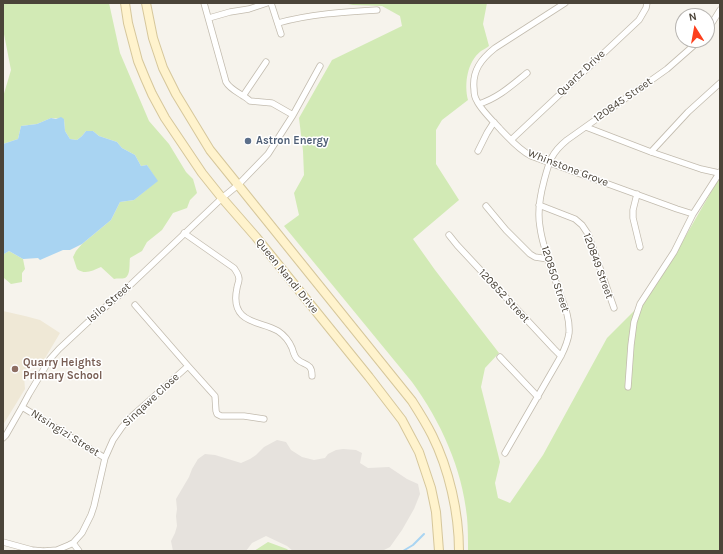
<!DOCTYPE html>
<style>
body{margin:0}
#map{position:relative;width:723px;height:554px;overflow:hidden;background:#f6f3ec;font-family:Karla,sans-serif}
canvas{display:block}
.frame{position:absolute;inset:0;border:4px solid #4b4439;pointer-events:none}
.north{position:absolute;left:675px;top:8px;width:40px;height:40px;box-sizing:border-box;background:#fff;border:1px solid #b7b4b0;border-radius:50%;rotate:349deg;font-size:11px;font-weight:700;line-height:16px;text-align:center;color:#4b4439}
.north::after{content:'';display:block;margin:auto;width:14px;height:18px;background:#fc3f1d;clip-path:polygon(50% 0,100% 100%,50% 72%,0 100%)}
</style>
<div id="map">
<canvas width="723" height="554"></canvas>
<div class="frame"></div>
<div class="north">N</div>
</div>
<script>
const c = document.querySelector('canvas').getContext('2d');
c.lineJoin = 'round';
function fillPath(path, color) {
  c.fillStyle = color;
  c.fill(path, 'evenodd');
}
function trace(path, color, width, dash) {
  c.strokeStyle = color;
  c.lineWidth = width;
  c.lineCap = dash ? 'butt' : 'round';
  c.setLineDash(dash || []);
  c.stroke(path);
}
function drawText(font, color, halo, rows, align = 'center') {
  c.font = font + ' Karla,sans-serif';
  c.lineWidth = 3;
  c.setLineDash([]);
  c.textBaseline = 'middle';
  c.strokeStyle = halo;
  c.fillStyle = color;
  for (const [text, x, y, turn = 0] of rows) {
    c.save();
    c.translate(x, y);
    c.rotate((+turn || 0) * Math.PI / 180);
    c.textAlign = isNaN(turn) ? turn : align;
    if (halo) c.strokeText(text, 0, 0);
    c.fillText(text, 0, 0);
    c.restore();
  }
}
const industrial = new Path2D(`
 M277 440 286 442 291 450 302 457 314 460 325 458 328 454 336 450 343 449 356 450 362 453 360 463 368 468 389 467 407 479 418 484 420 494 414 509 402 530 390 547 382 551H293L287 546 266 536 252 543 246 551H173L171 541 175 533 177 526 176 516 177 509 176 499 189 477 192 469 198 459 205 454 215 455 241 463 250 459 256 455 264 447Z`);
const education = new Path2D(`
 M3 311 25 316 40 320 60 333 44 360 31 362 24 376 25 389 3 425Z`);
const green = new Path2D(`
 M3 3H109L120 53 149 121 169 144 186 172 193 179 197 193 190 200 187 208 173 213 162 230 147 242 142 251 130 258C129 263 131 275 125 278 122 279 117 278 114 279L101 267C92 271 85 275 77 269L73 257 76 251 82 244 111 220 120 202 134 200 157 181 147 165 141 166 135 155 122 148 117 142 99 136 93 131H86L82 136 77 140 70 139 65 131 64 119 51 118 37 124 21 126 18 139 3 144V97L11 70 3 29Z
 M343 3H487L483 24 489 46C487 48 484 49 481 51 467 62 464 84 468 100L442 120 436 130V164L459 200 413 239 435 270 499 353 485 368 481 387 500 462 495 483 498 498 510 503 543 455 607 338 646 299 681 244 718 180 720 181V551H468C468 540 468 528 467 517 462 468 441 422 412 382L284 226 299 215 294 193 304 175 303 151 299 118 332 60 402 26 400 16 382 6 353 5Z
 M9 251 23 259 25 269 22 273V282L11 284 4 278 3 279V253L4 254Z
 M268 542 287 549 289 551H254Z`);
const water = new Path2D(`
 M61 117 64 119 65 131 70 139 77 140 82 136 86 131H93L99 136 117 142 122 148 135 155 141 166 147 165 158 181 134 200 120 202 111 220 82 244 70 250H63L40 260 38 258 23 259 9 251 4 254 3 144 18 139 21 126 37 124 51 118 56 119Z`);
const stream = new Path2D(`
 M403 551 413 545 424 534`);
const minor = new Path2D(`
 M204 3 226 82C231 91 243 94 250 101L272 103 293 115
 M271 3 281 34
 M565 3 495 48C481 59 472 71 474 89 474 93 475 98 477 101 481 110 494 122 501 130 511 140 518 149 531 156L677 209 693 214
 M209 18 230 12 249 9 267 3
 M278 23C310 14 343 12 377 10
 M707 31 720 10
 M243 96 266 62
 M479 104C498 98 511 86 527 73
 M586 127 651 152 701 169 719 173
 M511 140 639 20 646 8 647 3
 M478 151 487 133 494 122
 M651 152 688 112 720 83
 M637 194 633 210V218L640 247
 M539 205 575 219 582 225 588 234 614 308
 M486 206 506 230 530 254 535 257 548 259
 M184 233 234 268C236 271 239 275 239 279 239 282 237 286 237 288 235 297 235 308 242 315 251 324 267 324 278 331 284 335 289 341 292 348 293 351 294 356 297 359 304 366 312 362 312 376
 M449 235 457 245 554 349 561 356
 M135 305 188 366 215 396 216 411 217 414 221 416H244L264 419
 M500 357 538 397
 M628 387 631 345 634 322 640 304 674 252 693 214 720 172
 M22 407 105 458
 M3 438 6 435 22 407 29 394 50 359 59 349 88 322 124 291 222 198 238 185 268 154 293 115 320 66
 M505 453 561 356C565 348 568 341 569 333 570 319 565 307 560 294 553 272 543 250 540 227 537 211 540 196 544 181 549 162 551 153 567 140L667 69 700 40
 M3 542 32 550 43 551
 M73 543 79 551
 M44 551 57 550 69 545 73 543 82 533 91 515 94 506 105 458 113 440 122 427 131 417 188 366`);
const secondary = new Path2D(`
 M125 3 128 23 138 61 145 78 152 94 165 118 202 173 222 198 256 237 369 377 402 420 411 437 419 452 431 488 436 512 439 551
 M146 3 153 38 163 68 176 94 210 150 412 401C419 412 426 423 432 435 449 469 459 513 459 551`);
const markers = [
 [248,141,4,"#5c6f8a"],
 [15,369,4,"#8d6e63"]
];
const streetNames = [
 ["Quartz Drive",581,73,-43],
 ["120845 Street",623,100,-35],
 ["Whinstone Grove",568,168,21],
 ["120849 Street",598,266,70],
 ["Queen Nandi Drive",287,276,51],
 ["120850 Street",555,279,72],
 ["120852 Street",504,296,47],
 ["Isilo Street",109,303,-41],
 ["Sinqawe Close",151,400,-43],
 ["Ntsingizi Street",65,433,32]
];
const serviceNames = [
 ["Astron Energy",256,141]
];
const educationNames = [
 ["Quarry Heights",23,363],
 ["Primary School",23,376]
];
fillPath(industrial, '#e6e2dd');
fillPath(education, '#efe8d6');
fillPath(green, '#d2eab5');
fillPath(water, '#a9d4f2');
trace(stream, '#a9d4f2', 2);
trace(minor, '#c2bbae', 7);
trace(secondary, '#d6c79b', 10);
trace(minor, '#fff', 5.5);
trace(secondary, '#fff3cd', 8);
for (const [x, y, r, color] of markers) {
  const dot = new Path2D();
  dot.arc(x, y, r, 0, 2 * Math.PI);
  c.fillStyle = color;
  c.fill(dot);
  trace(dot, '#fff', 1.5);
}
drawText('11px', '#4b4439', '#fff', streetNames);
drawText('bold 11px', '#4e5e75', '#fff', serviceNames, 'left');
drawText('bold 11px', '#785e54', '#fff', educationNames, 'left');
</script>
